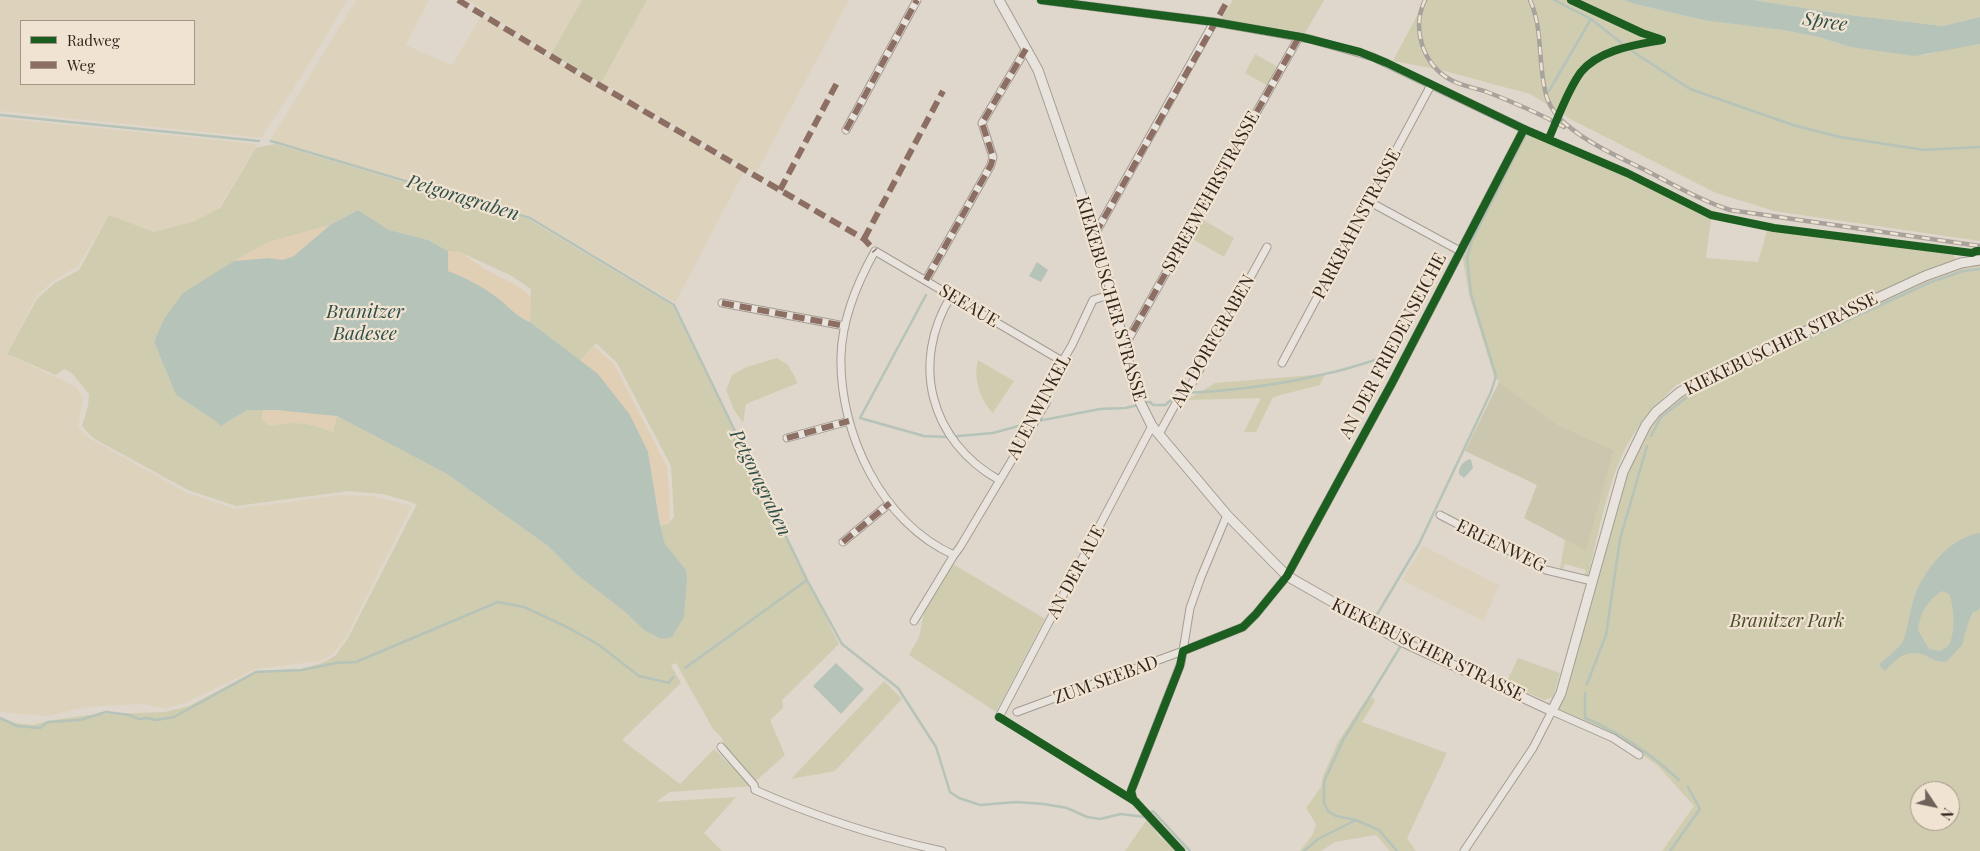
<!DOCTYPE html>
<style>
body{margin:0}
#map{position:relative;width:1980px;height:851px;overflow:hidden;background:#dfd7cb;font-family:"Playfair Display",serif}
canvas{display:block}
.legend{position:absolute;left:20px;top:20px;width:175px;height:65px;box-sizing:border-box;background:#f0e3d1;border:1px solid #a49789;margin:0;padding:6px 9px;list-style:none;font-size:15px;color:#31251e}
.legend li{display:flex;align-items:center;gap:10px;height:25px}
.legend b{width:25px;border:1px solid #a49789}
.north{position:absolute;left:1910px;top:781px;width:50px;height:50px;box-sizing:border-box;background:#f0e3d1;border:1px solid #a49789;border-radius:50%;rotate:124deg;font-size:14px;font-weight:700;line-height:20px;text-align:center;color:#31251e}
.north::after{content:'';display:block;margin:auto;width:18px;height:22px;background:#6e635b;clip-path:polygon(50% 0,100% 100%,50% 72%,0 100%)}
</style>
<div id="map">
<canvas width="1980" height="851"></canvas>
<ul class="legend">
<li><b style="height:6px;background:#1b5e20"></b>Radweg</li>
<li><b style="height:6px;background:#8d6e63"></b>Weg</li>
</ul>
<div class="north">N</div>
</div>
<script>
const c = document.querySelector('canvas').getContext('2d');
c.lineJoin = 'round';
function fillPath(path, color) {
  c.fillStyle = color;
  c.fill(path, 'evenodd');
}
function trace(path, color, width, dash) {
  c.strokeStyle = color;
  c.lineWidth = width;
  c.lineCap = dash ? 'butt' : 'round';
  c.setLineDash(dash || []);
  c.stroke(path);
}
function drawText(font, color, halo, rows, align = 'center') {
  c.font = font + ' "Playfair Display",serif';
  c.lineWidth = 4.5;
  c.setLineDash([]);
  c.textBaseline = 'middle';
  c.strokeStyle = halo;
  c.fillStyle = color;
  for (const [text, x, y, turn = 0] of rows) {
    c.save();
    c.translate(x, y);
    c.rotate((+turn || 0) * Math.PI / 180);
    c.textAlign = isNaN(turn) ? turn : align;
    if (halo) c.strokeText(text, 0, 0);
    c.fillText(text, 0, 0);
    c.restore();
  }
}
const farmland = new Path2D(`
 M0 0H348L301 77 261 138 0 111ZM21 21H194V84H21Z
 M356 0H429L406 45 452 65 481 16 744 172 675 303 531 217 274 141 272 137Z
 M467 0H582L551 54Z
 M647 0H849L756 173 601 83Z
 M0 118 258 144 219 208 197 220 154 232 109 216 77 267 53 281 36 297 7 354 77 387 83 399 78 427 86 436 187 493 235 509 340 495 372 496 412 506 346 637 334 653 321 661 256 669 187 702 165 709 143 704 86 707 48 716 0 712Z
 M1423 546 1499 585 1484 621 1402 580Z`);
const green = new Path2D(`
 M582 0H647L601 83 551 54Z
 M1233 0H1324L1305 33 1221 19Z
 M1425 0H1623L1635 4 1703 20 1751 24 1819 37 1850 47 1925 55 1945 50 1980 44V241L1774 211 1716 193 1572 120 1530 94 1437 69 1393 61Z
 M1753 0H1980V17L1943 26 1849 15Z
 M1255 54 1278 67 1268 86 1245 73Z
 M1525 133 1712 211 1706 258 1758 262 1769 224 1954 255 1956 260 1931 269 1676 385C1656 405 1636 426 1624 451 1606 489 1598 536 1588 576L1584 575 1586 570 1565 564 1563 570 1560 569 1565 540 1586 550 1614 450 1558 425 1499 382 1494 376 1469 295 1462 254Z
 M275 144 528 219 673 306 839 644 782 700 783 708 770 720 785 755 756 781 723 743 722 738 713 729 676 663 671 665 681 683 622 740 680 784 714 749 752 786 670 792 656 802 736 797 704 833 722 851H0V717L15 723 33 725 47 721 89 715 165 712 189 706 255 671 300 669 322 663 335 656 348 638 417 504 383 494 349 491 236 506 188 490 93 438 82 426 88 406 89 394 72 373 64 369 56 375 7 354 37 299 55 283 79 270 109 215 154 232 195 221 220 208 256 148ZM358 210 389 230 428 240 448 251 462 253 510 275 531 289 530 322 580 361 596 343 617 363 671 466 674 517 668 524 660 525 665 545 686 570 644 630 624 611 576 574 548 546 447 474 337 416 333 432C310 422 294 421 270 426L262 420 263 410H247L221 426 214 419 176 395 154 342 213 275 234 261 269 242 330 225Z
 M1200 218 1234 238 1224 257 1189 237Z
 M1980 265V851H1662L1694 806 1658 766 1640 753 1558 711 1622 487 1643 438 1659 415 1683 394 1720 375 1930 279 1962 267ZM1920 791H1950V821H1920Z
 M777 358 788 365 798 383 746 404 743 423 734 410 726 390 732 375 747 367Z
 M978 360 1014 381 993 413C980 401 973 377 978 360Z
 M1325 374 1320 385 1273 397 1256 432H1244L1261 398 1187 400 1215 383Z
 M953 564 1045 619 996 712 909 655 919 637 924 612Z
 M1518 658 1560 673 1553 697 1544 700 1506 683Z
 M884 681 902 699 835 771 791 779Z
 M1373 697 1375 701 1362 722 1447 753 1407 838 1416 851H1390L1376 835 1335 842 1321 851H1300L1313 834 1316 824 1306 808 1321 787 1323 776 1338 742 1365 701Z
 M1148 818 1158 835 1175 851H1125Z`);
const sand = new Path2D(`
 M330 225 295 256 283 260 269 258 234 261 269 242Z
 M448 251 462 253 483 268 521 288 531 297 530 322C517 317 510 308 499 299 484 287 466 278 448 271Z
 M594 346 614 364 667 467 669 491 670 522 660 525 648 452 580 361Z
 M263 410 302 411 337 416 333 432C310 422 295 421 270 426L262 420Z`);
const cemetery = new Path2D(`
 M1499 382 1558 425 1614 450 1586 551 1524 518 1537 485 1465 451Z`);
const water = new Path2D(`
 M1623 0H1753L1849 15 1943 26 1980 17V44L1915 56 1850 47 1819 37 1783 30 1703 20 1635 4Z
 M358 210 389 230 428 240 448 251V271C466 278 484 287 499 299 510 308 517 317 530 322L598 374 630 415 648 452 660 525 665 544 686 570 687 578 684 617 672 637 661 639 644 630 624 611 576 574 548 546 447 474 337 416 276 410H247L221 426 213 419 176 395 154 342 164 319 183 293 234 261 269 258 283 260 294 256 330 225Z
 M1037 262 1048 270 1041 282 1029 276Z
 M1469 459 1471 460 1473 468 1464 478 1459 474C1459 466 1462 463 1469 459Z
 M1980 533V608L1977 611 1973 612 1968 623 1962 645 1947 661C1939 663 1934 660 1927 656 1908 648 1898 657 1885 671L1879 665C1886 658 1896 651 1902 643 1908 633 1910 607 1915 595 1926 567 1950 538 1980 533ZM1942 591 1949 594C1954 604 1955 629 1951 640 1950 646 1945 649 1940 651L1929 649 1918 630C1920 612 1927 601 1942 591Z
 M836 663 864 689 841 714 813 686Z`);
const stream = new Path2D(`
 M1554 0 1591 19 1624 45
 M1632 51 1690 89 1793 125 1840 137 1924 150 1980 147
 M1549 91 1591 19
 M0 115 259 141
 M271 141 530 218 674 305 807 580 842 644 898 688 936 747 950 792 959 798 980 805 1016 802 1044 804 1067 808 1087 817 1100 819 1121 814 1145 817 1153 811 1190 851
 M926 295 860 418 924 436 948 437 993 433 1033 422
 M1184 393C1230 391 1284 384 1329 373 1349 369 1368 362 1388 356
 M1144 403 1150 402 1153 405H1165L1178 394
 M1038 421 1100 409 1125 408 1139 405
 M1651 436 1661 417 1687 397 1760 360 1931 282 1963 271 1980 269
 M1405 639 1407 634 1375 618 1419 544 1491 392 1496 376 1471 294 1467 257 1472 241 1527 132
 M685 668 807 580
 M1587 684 1606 635 1620 539 1647 446
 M1585 693V718C1621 733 1650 753 1679 780
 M0 718 17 726 40 728 48 722 80 720 106 712 129 715 139 719 147 718 156 720 174 717 256 672 302 670 336 663 356 662 498 602 524 607 567 627 599 645 639 676 669 683 673 677
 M1356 820 1336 816 1328 811 1324 803V782L1343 740 1402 644
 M1304 851 1318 839 1356 820 1379 830 1397 851
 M1670 851 1700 809 1688 787`);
const minor = new Path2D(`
 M846 130 917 0
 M1370 202 1460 251
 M1095 234 1214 22
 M926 280 991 165 993 157 982 123 1026 49
 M951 296C910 363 930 441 999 480
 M722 303 845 326
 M1124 347 1299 37
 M1062 361 875 251C857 283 842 319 841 356 839 432 881 523 954 555L960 547 1046 403 1049 384 1072 345 1093 300 1112 294
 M1282 363 1431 85
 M1159 434 1182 392 1190 387 1267 247
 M787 438 849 421
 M1440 515 1546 570 1592 581
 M843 542 890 503
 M914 621 954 555
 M1017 712 1183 651 1243 627 1256 614 1287 576 1392 383 1524 129 1373 57 1310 39 1214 22 1041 0
 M999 717 1152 426
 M721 747 754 785 755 790C814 816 878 837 942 851
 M1181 851 1133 799 1131 791 1181 663 1190 608 1201 577 1227 515
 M1464 851 1533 748 1552 711 1613 738 1639 755`);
const tertiary = new Path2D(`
 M999 0 1038 70 1095 234 1108 279 1136 394 1152 426 1227 515 1287 576 1403 642 1552 711 1561 693 1623 472 1646 425 1656 412 1680 392 1711 375 1925 276 1961 263 1980 260`);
const rail = new Path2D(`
 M1425 0C1411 29 1423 65 1451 80 1462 86 1475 88 1487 92 1513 102 1540 114 1564 127
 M1530 0C1544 31 1537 66 1547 98 1551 109 1558 118 1567 125 1589 144 1621 158 1647 171 1674 185 1700 200 1730 210L1980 246`);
const quiet = new Path2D(`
 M458 0 582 75 864 239 875 251
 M846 130 917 0
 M780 190 839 79
 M1095 234 1228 0
 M864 239 943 91
 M926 280 991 165 993 157 982 123 1026 49
 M722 303 845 326
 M1124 347 1299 37
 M787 438 849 421
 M843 542 890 503`);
const cycleway = new Path2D(`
 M1041 0 1214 22 1301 37 1360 52 1387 63 1524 129 1627 173 1711 215 1774 228 1972 253 1976 251H1980
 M1571 0 1642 33 1660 39
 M1549 138C1558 118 1568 89 1581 72 1600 49 1636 45 1662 40
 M999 717 1136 802
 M1181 851 1133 799 1131 791 1180 666 1183 651 1243 627 1256 614 1287 576 1392 383 1524 129`);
const streetNames = [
 ["SPREEWEHRSTRASSE",1211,192,-61],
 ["PARKBAHNSTRASSE",1357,224,-62],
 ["KIEKEBUSCHER STRASSE",1111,299,74],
 ["SEEAUE",969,306,31],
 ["AM DORFGRABEN",1213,341,-60],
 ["KIEKEBUSCHER STRASSE",1781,344,-26],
 ["AN DER FRIEDENSEICHE",1393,346,-62],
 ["AUENWINKEL",1039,407,-62],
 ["ERLENWEG",1501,546,26],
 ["AN DER AUE",1076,572,-62],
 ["KIEKEBUSCHER STRASSE",1428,650,26],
 ["ZUM SEEBAD",1106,680,-20]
];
const parkNames = [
 ["Branitzer Park",1787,621]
];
const waterNames = [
 ["Spree",1825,22,8],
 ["Petgoragraben",463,198,17],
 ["Branitzer",365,312],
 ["Badesee",365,334],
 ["Petgoragraben",760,483,64]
];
fillPath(farmland, '#ddd3bd');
fillPath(green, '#d0ccb0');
fillPath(sand, '#e0cfb5');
fillPath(cemetery, '#cbc6ae');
fillPath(water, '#b6c3b9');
trace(stream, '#b6c3b9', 2.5);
trace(minor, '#a49c94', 9);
trace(tertiary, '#a49c94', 11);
trace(minor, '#e8e3dc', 7);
trace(tertiary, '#e8e3dc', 9);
trace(rail, '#a8a29c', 4.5);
trace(rail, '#f0e3d1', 2.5, [8]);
trace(quiet, '#8d6e63', 6, [12, 6]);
trace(cycleway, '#1b5e20', 8);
drawText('18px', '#31251e', '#f0e3d1', streetNames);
drawText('italic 18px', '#474b27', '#f0e3d1', parkNames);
drawText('italic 19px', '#2f4f49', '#f0e3d1', waterNames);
</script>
